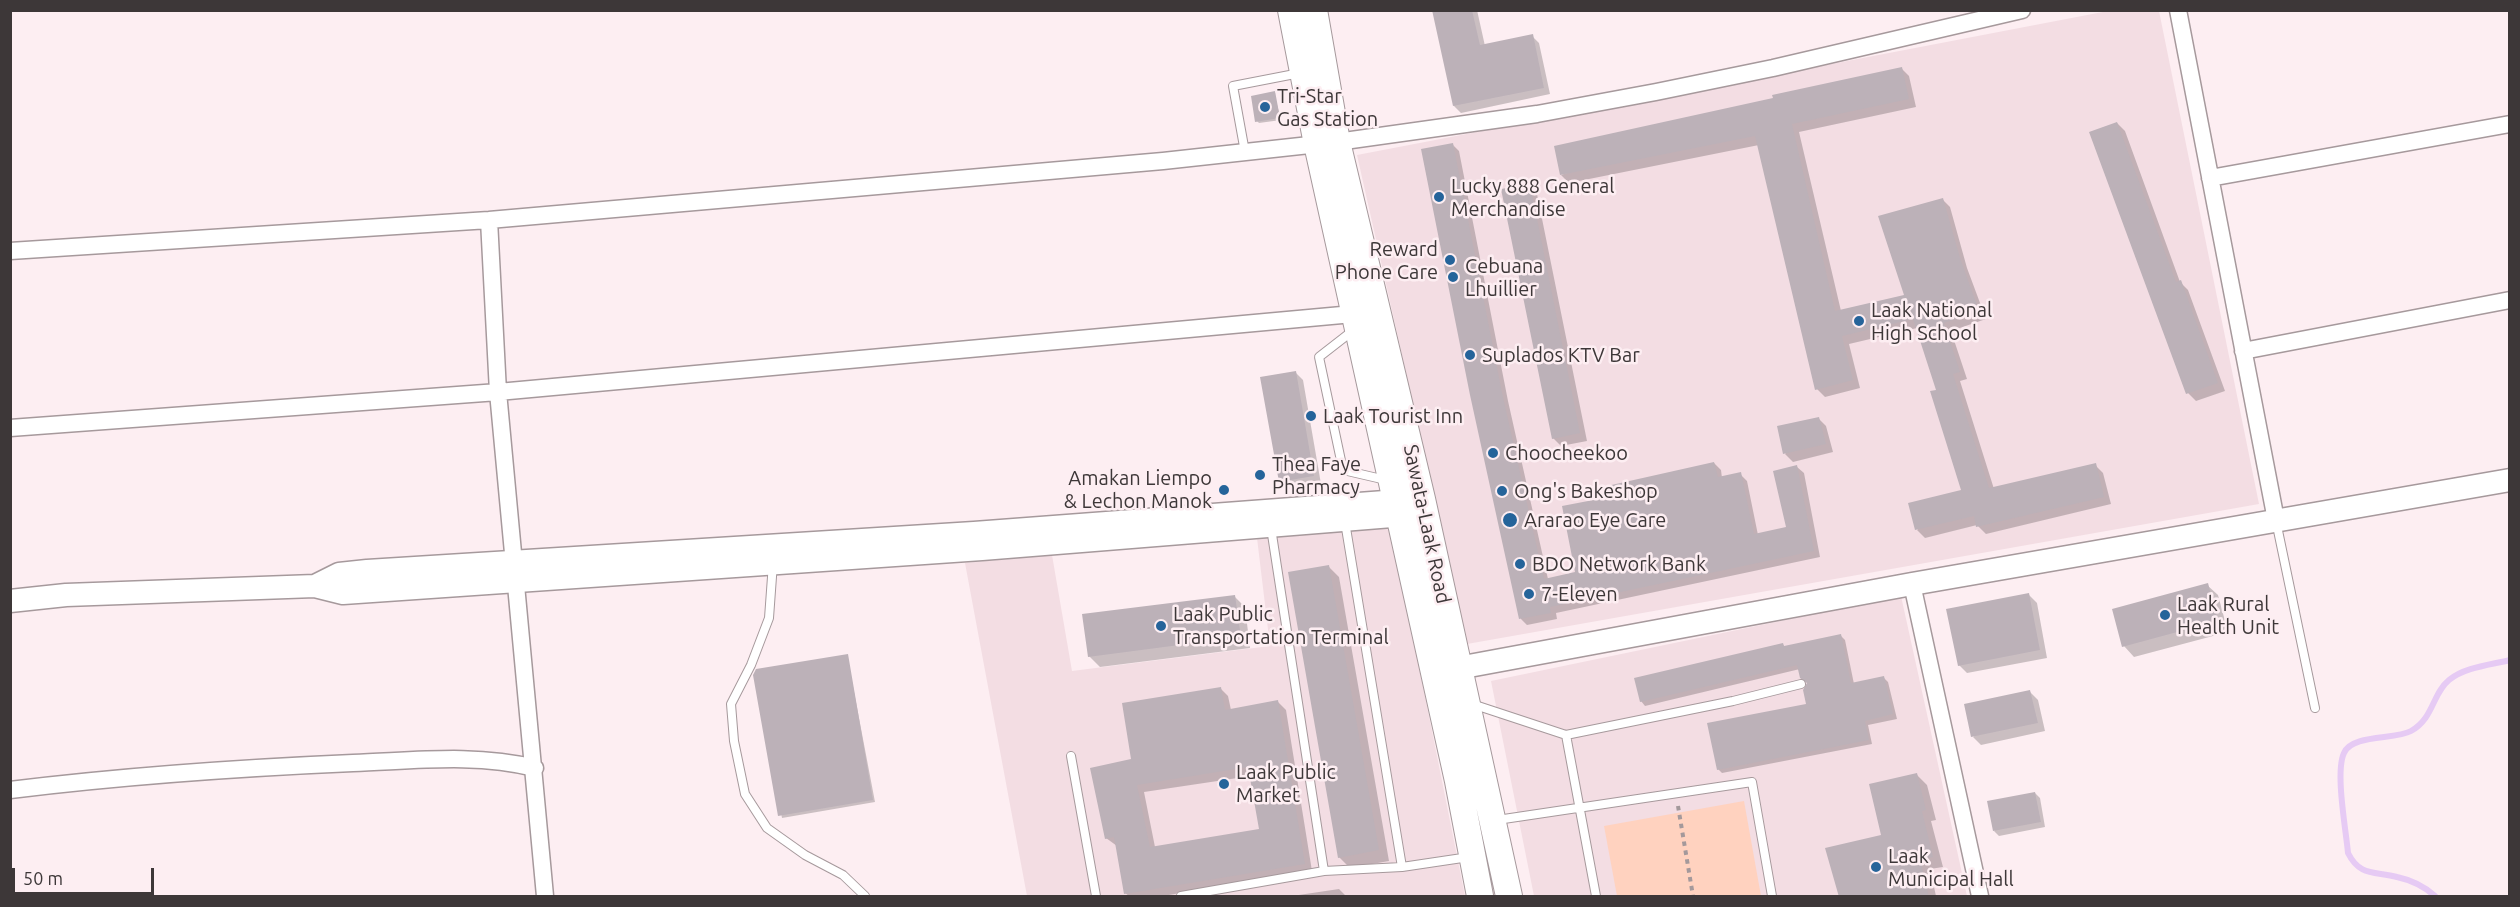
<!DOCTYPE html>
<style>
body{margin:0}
#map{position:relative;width:2520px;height:907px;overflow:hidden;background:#fdeef2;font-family:Ubuntu,sans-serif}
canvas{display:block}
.frame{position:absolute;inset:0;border:12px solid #3d3738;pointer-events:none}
.scale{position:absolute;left:12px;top:868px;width:142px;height:27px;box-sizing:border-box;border:3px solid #3d3738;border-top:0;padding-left:8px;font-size:18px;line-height:21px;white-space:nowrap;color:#3d3738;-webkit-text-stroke:4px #fdeef2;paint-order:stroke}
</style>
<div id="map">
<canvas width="2520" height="907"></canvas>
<div class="frame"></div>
<div class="scale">50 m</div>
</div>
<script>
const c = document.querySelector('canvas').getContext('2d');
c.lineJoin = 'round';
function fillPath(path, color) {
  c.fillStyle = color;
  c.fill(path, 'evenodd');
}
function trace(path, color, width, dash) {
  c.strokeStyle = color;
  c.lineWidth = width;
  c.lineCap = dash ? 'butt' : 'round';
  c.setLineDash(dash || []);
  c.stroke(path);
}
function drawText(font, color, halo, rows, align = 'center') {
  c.font = font + ' Ubuntu,sans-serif';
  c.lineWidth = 5;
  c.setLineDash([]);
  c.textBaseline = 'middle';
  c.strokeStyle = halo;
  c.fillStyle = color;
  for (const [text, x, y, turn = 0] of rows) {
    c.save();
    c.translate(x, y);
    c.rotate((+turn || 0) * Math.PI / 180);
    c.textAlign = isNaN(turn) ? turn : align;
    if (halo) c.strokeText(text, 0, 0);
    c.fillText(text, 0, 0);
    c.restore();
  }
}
const built = new Path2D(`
 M2108 11H2159L2259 504 1467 644 1357 155Z
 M1391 526 1465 896H1027L965 563 1052 555 1072 671 1270 646 1257 538Z
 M1901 596 1967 896H1534L1491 681Z`);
const green = new Path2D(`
 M1744 801 1761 896H1617L1604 826Z`);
const shadow = new Path2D(`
 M1433 10H1477L1485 46 1532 36 1539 43 1550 94 1461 113 1454 106Z
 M1901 68 1909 76 1916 107 1799 132 1841 311 1906 296 1942 199 1950 207 1967 268 1986 319 1951 331 1967 379 1960 381 1994 489 2095 465 2103 473 2111 504 1986 534 1977 525 1925 538 1917 530 1963 491 1938 391 1917 328 1849 344 1860 388 1825 397 1817 389 1759 145 1569 183 1561 175 1774 100Z
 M1274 93 1281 120 1259 123 1257 121Z
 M2117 123 2125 131 2180 282 2188 290 2225 391 2196 401 2188 393 2091 133Z
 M1453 145 1459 151 1508 401 1548 579 1577 573 1611 498 1714 463 1721 470 1722 478 1740 474 1747 481 1758 535 1788 528 1797 467 1804 473 1820 557 1556 613 1557 619 1527 625 1521 619Z
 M1529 185 1537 194 1587 441 1561 446 1553 438Z
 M1295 372 1303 380 1321 484 1288 489 1280 481Z
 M1818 418 1826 426 1833 452 1793 462 1785 454Z
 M1329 567 1339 577 1389 861 1350 868 1339 857Z
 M2207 585 2218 595 2228 632 2134 657 2124 646Z
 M2029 595 2037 603 2047 658 1967 673 1959 665Z
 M1234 596 1245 607 1250 648 1100 667 1089 656Z
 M1841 636 1845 640 1854 684 1883 677 1888 682 1897 719 1868 725 1872 744 1722 773 1718 769 1808 705 1809 684 1800 669 1645 706 1641 701 1783 645 1786 648Z
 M847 655 875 802 782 818 755 675Z
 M1220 688 1228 696 1231 710 1278 702 1286 710 1312 871 1163 896H1129L1125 893 1117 846 1106 838 1133 760ZM1251 776 1260 830 1155 847 1144 792Z
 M2030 692 2038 700 2045 731 1981 745 1973 737Z
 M1916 774 1927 785 1936 820 1931 821 1943 867 1930 869 1936 896H1840L1883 836Z
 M2035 793 2040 798 2045 827 1999 836 1994 831Z
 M1339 889 1346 896H1292Z`);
const stream = new Path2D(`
 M2435 896C2425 887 2411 880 2397 877 2375 871 2360 877 2348 853 2346 830 2335 772 2344 753 2352 734 2395 740 2411 731 2434 718 2432 694 2449 680 2465 667 2490 665 2510 660`);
const building = new Path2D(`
 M1432 10H1472L1480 45 1533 34 1544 88 1453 106Z
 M1902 67 1909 99 1792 124 1835 311 1904 295 1878 216 1943 198 1960 258 1979 311 1944 323 1960 372 1953 374 1989 488 2096 463 2104 497 1976 527 1974 516 1915 530 1908 503 1961 490 1930 391 1936 390 1913 319 1842 336 1853 380 1815 390 1755 136 1560 175 1554 146 1773 98 1772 95Z
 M1275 91 1280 118 1255 122 1251 96Z
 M2117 122 2176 282 2181 280 2218 383 2186 394 2089 132Z
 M1453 143 1502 393 1544 579 1575 572 1562 506 1609 497 1607 486 1714 462 1718 477 1741 472 1754 534 1786 527 1773 471 1797 465 1814 551 1550 607 1551 613 1519 619 1470 395 1421 149Z
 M1530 184 1580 433 1552 439 1501 189Z
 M1296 371 1314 476 1279 482 1260 377Z
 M1819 417 1826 444 1783 454 1777 426Z
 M1329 565 1379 850 1338 858 1288 572Z
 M2208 583 2218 621 2122 647 2112 609Z
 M2029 593 2040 650 1958 666 1946 609Z
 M1235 595 1241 637 1088 657 1082 614Z
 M1841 634 1851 683 1884 676 1893 714 1865 721 1869 740 1717 770 1707 723 1806 704 1803 690 1807 683 1800 678 1797 665 1640 702 1634 678 1783 643 1784 646Z
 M848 654 873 800 778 816 753 675 756 669Z
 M1221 687 1225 710 1278 700 1305 864 1124 894 1114 837 1105 839 1090 768 1131 759 1122 703ZM1248 767 1259 829 1150 847 1137 785Z
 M2030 690 2038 723 1971 737 1964 704Z
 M1917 773 1926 810 1922 811 1933 857 1920 859 1929 897H1839L1825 848 1881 835 1869 784Z
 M2035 792 2041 822 1993 831 1987 801Z`);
const path = new Path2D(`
 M1678 806 1693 896`);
const lane = new Path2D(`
 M1245 152 1233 86 1300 73
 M1355 329 1319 357 1343 470 1386 480
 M2276 521 2315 708
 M1345 522 1402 867
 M1271 528 1324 871
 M773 563 769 618 751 665 731 704 734 741 745 794 767 828 805 855 843 875 865 896
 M1472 704 1566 735 1733 701 1801 684
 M1566 735 1596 896
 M1071 756 1096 896
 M1497 820 1752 782 1772 896
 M1181 896 1324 871 1402 867 1469 857`);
const street = new Path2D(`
 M2178 10 2276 520
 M2210 178 2510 124
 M489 220 498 392 545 896
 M10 251 489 220 1163 161 1337 142 1537 114 1656 92 1773 68 2022 10
 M2243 351 2510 300
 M10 428 498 392 1364 313
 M1912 584 1980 896
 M10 790C124 776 238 768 353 763 413 761 475 753 535 768`);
const secondary = new Path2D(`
 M315 586 339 574 367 571 974 533 1385 502
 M10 601 66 595 315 586 343 593 982 549 1417 514
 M1458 668 1912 584 2510 480`);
const primary = new Path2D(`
 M1291 10 1317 144 1458 781 1480 896
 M1314 10 1337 142 1422 499 1509 896`);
const markers = [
 [1265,107,6,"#25649a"],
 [1439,197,6,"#25649a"],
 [1450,260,6,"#25649a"],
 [1453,277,6,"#25649a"],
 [1859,321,6,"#25649a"],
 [1470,355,6,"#25649a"],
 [1311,416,6,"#25649a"],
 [1493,453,6,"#25649a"],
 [1260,475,6,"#25649a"],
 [1224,490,6,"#25649a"],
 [1502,491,6,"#25649a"],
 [1510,520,8,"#25649a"],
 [1520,564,6,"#25649a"],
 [1529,594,6,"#25649a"],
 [2165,615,6,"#25649a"],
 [1161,626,6,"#25649a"],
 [1224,784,6,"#25649a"],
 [1876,867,6,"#25649a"]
];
const poiNames = [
 ["Tri-Star",1277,96],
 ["Gas Station",1277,119],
 ["Lucky 888 General",1451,186],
 ["Merchandise",1451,209],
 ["Reward",1438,249,"right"],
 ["Phone Care",1438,272,"right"],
 ["Cebuana",1465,266],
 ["Lhuillier",1465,289],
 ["Laak National",1871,310],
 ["High School",1871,333],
 ["Suplados KTV Bar",1482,355],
 ["Laak Tourist Inn",1323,416],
 ["Choocheekoo",1505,453],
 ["Thea Faye",1272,464],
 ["Pharmacy",1272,487],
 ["Amakan Liempo",1212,478,"right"],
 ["& Lechon Manok",1212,501,"right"],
 ["Ong's Bakeshop",1514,491],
 ["Ararao Eye Care",1524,520],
 ["BDO Network Bank",1532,564],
 ["7-Eleven",1541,594],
 ["Laak Rural",2177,604],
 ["Health Unit",2177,627],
 ["Laak Public",1173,614],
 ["Transportation Terminal",1173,637],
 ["Laak Public",1236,772],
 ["Market",1236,795],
 ["Laak",1888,856],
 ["Municipal Hall",1888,879]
];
const streetNames = [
 ["Sawata-Laak Road",1427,524,78]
];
fillPath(built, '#f3dde3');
fillPath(green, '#ffd2bf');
fillPath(shadow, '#0003');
trace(stream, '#e6caf4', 6);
fillPath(building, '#bcb1b8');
trace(lane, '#a6999c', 10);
trace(street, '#a6999c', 19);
trace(secondary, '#a6999c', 25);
trace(primary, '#a6999c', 28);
trace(path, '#a4999b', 4, [4.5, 4.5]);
trace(lane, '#fff', 8);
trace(street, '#fff', 16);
trace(secondary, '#fff', 22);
trace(primary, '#fff', 26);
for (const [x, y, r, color] of markers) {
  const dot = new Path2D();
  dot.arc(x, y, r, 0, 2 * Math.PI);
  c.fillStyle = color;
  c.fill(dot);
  trace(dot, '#fdeef2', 2);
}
drawText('20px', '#3d3738', '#fdeef2', poiNames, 'left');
drawText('20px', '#3d3738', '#fdeef2', streetNames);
</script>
